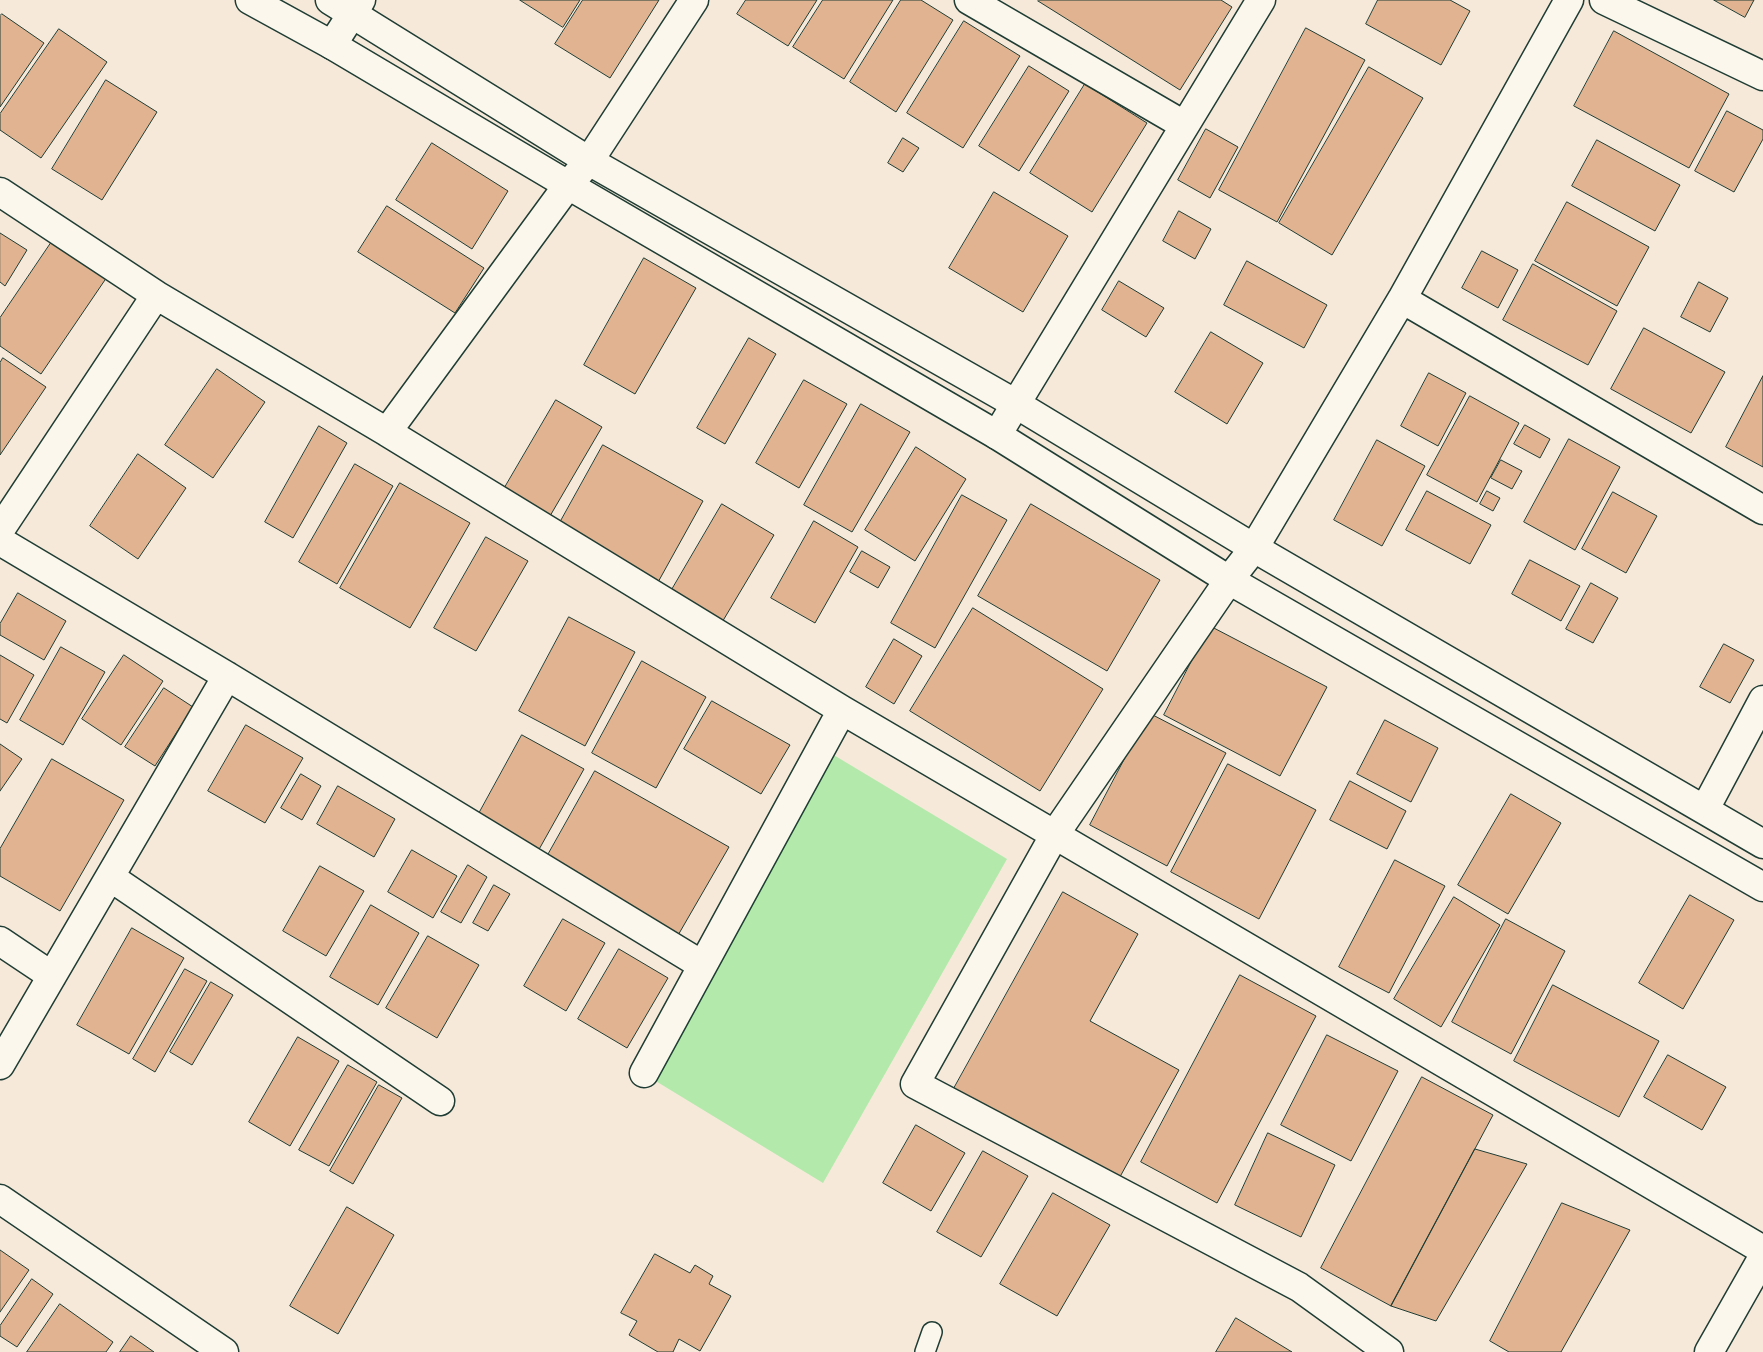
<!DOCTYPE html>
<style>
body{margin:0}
canvas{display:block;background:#f6e9da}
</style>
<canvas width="1763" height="1352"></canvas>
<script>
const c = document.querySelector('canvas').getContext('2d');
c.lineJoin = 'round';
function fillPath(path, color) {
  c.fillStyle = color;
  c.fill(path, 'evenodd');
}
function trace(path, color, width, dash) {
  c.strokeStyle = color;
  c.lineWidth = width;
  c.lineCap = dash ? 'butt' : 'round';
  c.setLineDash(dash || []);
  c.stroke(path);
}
const green = new Path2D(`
 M832 754 1007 859 823 1183 654 1080Z`);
const building = new Path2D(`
 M520 0H580L563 27Z
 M583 0H659L610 78 555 44Z
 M746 0H817L788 46 737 14Z
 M823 0H893L844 79 793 47Z
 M901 0H921L953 20 896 112 850 82Z
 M1039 0H1221L1232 7 1180 90 1038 1Z
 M1378 0H1450L1470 11 1441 65 1366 24Z
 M1714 0H1754L1745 17Z
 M2 14 44 43 0 107V16Z
 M964 21 1020 56 963 148 907 113Z
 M1306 28 1365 60 1277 222 1219 190Z
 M59 29 107 62 41 158 0 130V114Z
 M1614 31 1729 94 1689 168 1574 106Z
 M1029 66 1069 91 1019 171 979 146Z
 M1369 67 1423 98 1332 255 1279 223Z
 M106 80 157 112 102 200 52 169Z
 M1085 84 1147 123 1092 212 1030 173Z
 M1727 111 1763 130V139L1734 192 1695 171Z
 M1206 129 1238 147 1210 198 1178 180Z
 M903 138 919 148 903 172 888 163Z
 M1597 140 1680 185 1655 231 1572 186Z
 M432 143 508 191 472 249 396 200Z
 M994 192 1068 236 1023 312 949 268Z
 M1567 202 1649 247 1617 306 1535 261Z
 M387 206 484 268 455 313 358 252Z
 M1179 211 1211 229 1195 259 1163 241Z
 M0 233 27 250 5 286 0 282Z
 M53 240 107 277 41 374 0 346V318Z
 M1482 251 1518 270 1498 308 1462 288Z
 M644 258 696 288 635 394 584 365Z
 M1247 261 1327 305 1304 348 1224 305Z
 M1533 264 1617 311 1588 365 1503 320Z
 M1119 281 1164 308 1146 337 1102 310Z
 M1699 282 1728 298 1710 332 1681 317Z
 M1644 328 1725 372 1691 433 1611 389Z
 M1211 332 1263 363 1227 424 1175 392Z
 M749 338 776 354 725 444 697 428Z
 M3 358 46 387 0 455V363Z
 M217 369 265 402 213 478 165 445Z
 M1429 373 1466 393 1438 446 1401 426Z
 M1763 376V467L1726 447Z
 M804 380 847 404 799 488 756 463Z
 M1470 396 1519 423 1477 502 1427 475Z
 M556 400 602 427 550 516 504 489Z
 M861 404 910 432 852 532 804 505Z
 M1525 425 1550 439 1540 458 1514 444Z
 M319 426 347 443 293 538 265 522Z
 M1569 439 1620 467 1575 550 1524 522Z
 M1377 440 1425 466 1382 546 1334 520Z
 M603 445 703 501 657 584 557 528Z
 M916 447 966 479 915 561 865 530Z
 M138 454 186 488 138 559 90 526Z
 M1501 460 1522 471 1512 489 1491 478Z
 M355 464 393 486 337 584 299 562Z
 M400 483 470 523 410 628 340 588Z
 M1427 491 1491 525 1470 564 1406 530Z
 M1487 491 1500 498 1493 511 1480 504Z
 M1613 492 1657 516 1626 573 1582 549Z
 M962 495 1007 520 935 648 891 623Z
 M722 504 774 535 721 624 670 593Z
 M1031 504 1160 580 1107 671 978 596Z
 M814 521 858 547 815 623 771 598Z
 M486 537 528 561 476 651 434 628Z
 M862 551 890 567 878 588 850 572Z
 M1530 560 1580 586 1561 621 1512 594Z
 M1591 583 1618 598 1593 643 1566 629Z
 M18 593 66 621 44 660 0 635V624Z
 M973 608 1103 689 1040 791 910 711Z
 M569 617 635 652 585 746 519 711Z
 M1210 626 1327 687 1280 776 1164 715Z
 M894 639 922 656 894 704 866 687Z
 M1724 644 1754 660 1730 703 1700 687Z
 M61 647 105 672 63 745 20 720Z
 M0 655 34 675 7 723 0 719Z
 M124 655 163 681 121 745 82 719Z
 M642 661 706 697 656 788 592 753Z
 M164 688 193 707 155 766 125 747Z
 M712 701 790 745 761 794 684 749Z
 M1149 713 1226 753 1167 866 1090 825Z
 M1385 720 1438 748 1411 802 1357 774Z
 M246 725 303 758 265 823 208 791Z
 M522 735 584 769 537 853 476 819Z
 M0 744 22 759 0 791Z
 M52 759 124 800 60 911 0 876V849Z
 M1228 764 1316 810 1259 919 1171 872Z
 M595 771 729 847 677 937 544 862Z
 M301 774 321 786 302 820 281 808Z
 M1350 781 1406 811 1387 849 1330 820Z
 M338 786 395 819 374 857 317 824Z
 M1511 794 1561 823 1508 914 1458 885Z
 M412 850 457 876 433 918 388 892Z
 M1395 860 1445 886 1389 993 1339 967Z
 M468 865 487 877 461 923 441 912Z
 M320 866 364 891 326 956 283 931Z
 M494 885 510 894 488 931 473 923Z
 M1063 892 1138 934 1090 1021 1179 1070 1116 1184 952 1092Z
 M1690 895 1734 920 1683 1009 1639 983Z
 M1454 897 1500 925 1441 1027 1394 999Z
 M371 905 419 933 378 1005 330 977Z
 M563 919 605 943 566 1011 524 986Z
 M1506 919 1565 951 1511 1054 1452 1022Z
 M132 928 184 958 129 1054 77 1025Z
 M428 936 479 965 437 1038 386 1008Z
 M619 949 668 978 627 1048 578 1019Z
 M185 969 207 981 155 1072 133 1059Z
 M1240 975 1316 1016 1217 1203 1141 1162Z
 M211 982 233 995 192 1065 170 1052Z
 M1553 985 1659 1041 1619 1117 1514 1061Z
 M1327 1035 1398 1071 1351 1161 1281 1125Z
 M298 1037 339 1061 290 1146 249 1122Z
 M1668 1055 1726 1087 1702 1130 1644 1097Z
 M348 1065 377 1082 329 1166 299 1150Z
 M1422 1077 1493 1115 1391 1306 1321 1268Z
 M379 1085 402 1098 353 1184 330 1171Z
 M916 1125 965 1153 931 1211 883 1183Z
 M1268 1133 1335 1165 1301 1237 1235 1205Z
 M1475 1149 1527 1164 1436 1321 1391 1306Z
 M983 1151 1028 1176 981 1257 937 1232Z
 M1053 1193 1110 1225 1057 1316 1000 1284Z
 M1562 1203 1630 1230 1561 1352H1509L1490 1341Z
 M347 1207 394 1235 338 1334 290 1306Z
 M0 1250 29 1270 0 1312Z
 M655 1254 690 1273 695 1265 713 1276 709 1284 731 1296 700 1351 679 1339 673 1352H658L629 1335 637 1321 621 1313Z
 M32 1279 53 1294 17 1347 0 1336V1326Z
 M60 1304 113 1342 106 1352H27Z
 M1236 1318 1292 1352H1216Z
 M131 1336 154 1352H120Z`);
const service = new Path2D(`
 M925 1352 932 1332`);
const minor = new Path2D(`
 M694 0 589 161 568 185 387 432 842 710 1763 1250
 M969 0 1184 125
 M332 45 361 0
 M0 192 156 295 0 530
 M156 295 387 432
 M1402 299 1763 510
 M997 435 1261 0
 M0 541 227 676 702 965
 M1705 809 1763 700
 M110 877 440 1101
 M0 941 52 976
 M0 1065 227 676
 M644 1073 842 710
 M0 1199 224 1352
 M1389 1352 1299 1287 915 1084 1055 834 1229 580 1254 548 1402 299 1569 0`);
const tertiary = new Path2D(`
 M250 0 332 45 568 185 997 435 1229 580 1763 887
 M330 0 589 161 1016 404 1254 548 1763 844
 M1604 0 1763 76
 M1709 1352 1763 1257`);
fillPath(green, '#b3eaac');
fillPath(building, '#e1b391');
trace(building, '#1f3d34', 1);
trace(service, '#1f3d34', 22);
trace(minor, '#1f3d34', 31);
trace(tertiary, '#1f3d34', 31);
trace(service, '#fbf7ec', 19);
trace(minor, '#fbf7ec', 28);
trace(tertiary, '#fbf7ec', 28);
</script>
